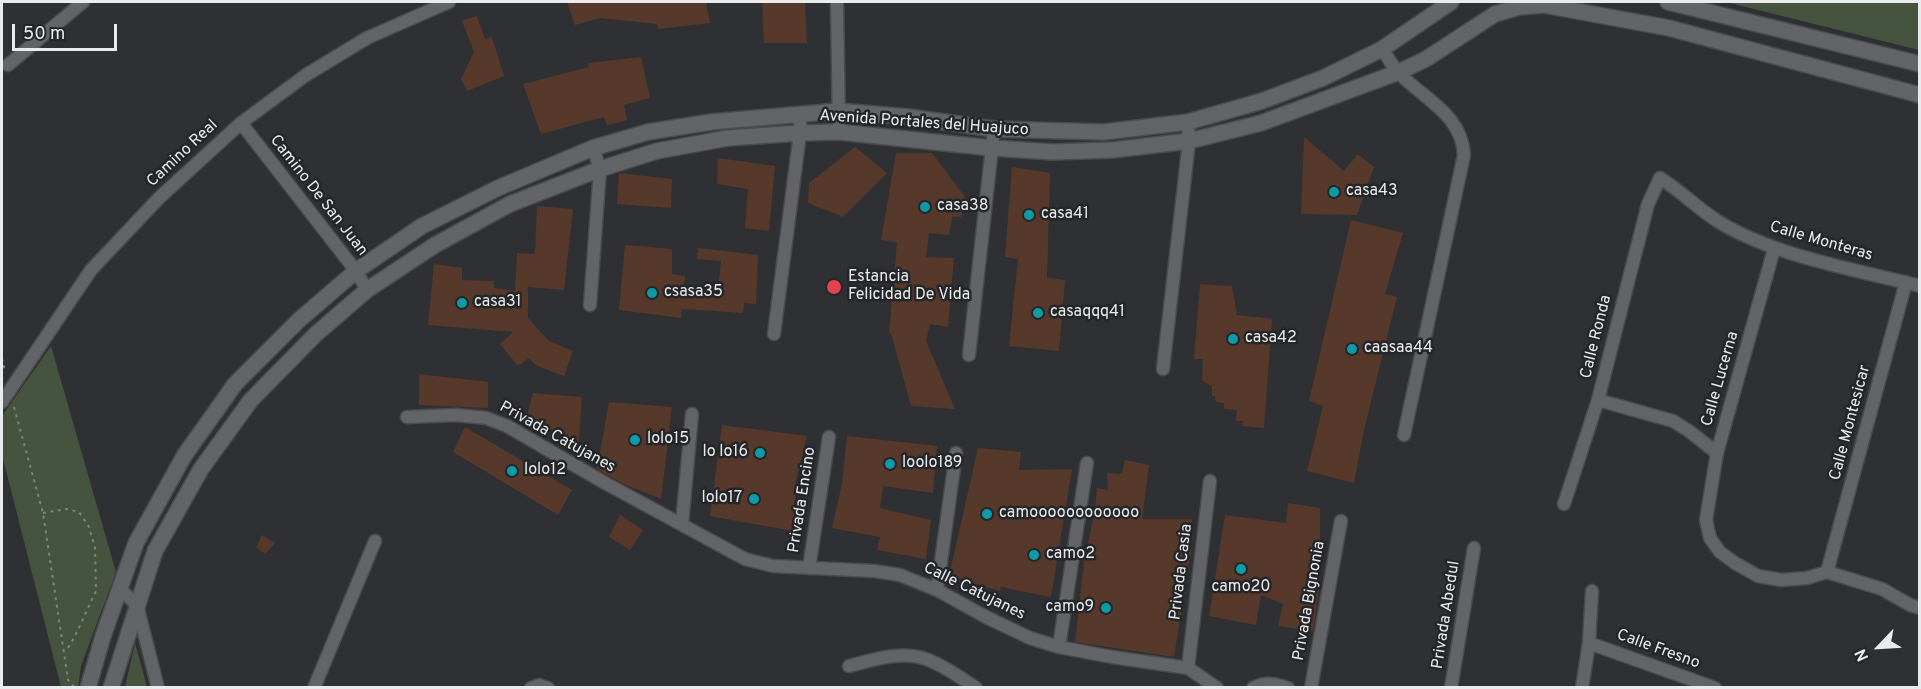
<!DOCTYPE html>
<style>
body{margin:0}
#map{position:relative;width:1921px;height:689px;overflow:hidden;background:#2f3033;font-family:Overpass,sans-serif}
canvas{display:block}
.frame{position:absolute;inset:0;border:3px solid #eaebec;pointer-events:none}
.north{position:absolute;left:1849px;top:617px;width:60px;height:60px;-webkit-text-stroke:4px #252629;paint-order:stroke;rotate:245deg;font-size:16px;font-weight:700;line-height:24px;text-align:center;color:#eaebec}
.north::after{content:'';display:block;margin:auto;width:21px;height:27px;background:#eaebec;clip-path:polygon(50% 0,100% 100%,50% 72%,0 100%)}
.scale{position:absolute;left:12px;top:24px;width:105px;height:27px;box-sizing:border-box;border:3px solid #eaebec;border-top:0;padding-left:8px;font-size:18px;line-height:21px;white-space:nowrap;color:#eaebec;-webkit-text-stroke:4px #252629;paint-order:stroke}
</style>
<div id="map">
<canvas width="1921" height="689"></canvas>
<div class="frame"></div>
<div class="north">N</div>
<div class="scale">50 m</div>
</div>
<script>
const c = document.querySelector('canvas').getContext('2d');
c.lineJoin = 'round';
function fillPath(path, color) {
  c.fillStyle = color;
  c.fill(path, 'evenodd');
}
function trace(path, color, width, dash) {
  c.strokeStyle = color;
  c.lineWidth = width;
  c.lineCap = dash ? 'butt' : 'round';
  c.setLineDash(dash || []);
  c.stroke(path);
}
function drawText(font, color, halo, rows, align = 'center') {
  c.font = font + ' Overpass,sans-serif';
  c.lineWidth = 5;
  c.setLineDash([]);
  c.textBaseline = 'middle';
  c.strokeStyle = halo;
  c.fillStyle = color;
  for (const [text, x, y, turn = 0] of rows) {
    c.save();
    c.translate(x, y);
    c.rotate((+turn || 0) * Math.PI / 180);
    c.textAlign = isNaN(turn) ? turn : align;
    if (halo) c.strokeText(text, 0, 0);
    c.fillText(text, 0, 0);
    c.restore();
  }
}
const green = new Path2D(`
 M1726 2H1919V50Z
 M51 346 116 572 81 666 78 687H61L2 455V416Z
 M135 643 147 687H125Z`);
const building = new Path2D(`
 M567 2H706L710 23 658 29 657 24 601 18 575 25Z
 M762 2H805L807 43H764Z
 M477 16 485 39 492 37 504 76 467 91 461 79 474 52 462 21Z
 M641 57 650 98 624 105 627 120 607 125 604 117 541 134 523 84 589 67 588 63Z
 M1304 137 1344 171 1358 154 1374 167 1357 215 1301 214Z
 M855 147 887 173 843 217 808 203 809 183Z
 M896 153H932L965 197 961 217H952L949 235 929 233 926 257 954 258 948 327 930 324 926 341 955 409 911 406 891 333H889L897 242 881 240Z
 M718 158 775 166 769 231 745 228 748 189 717 184Z
 M1012 167 1050 173 1047 278 1065 280 1059 351 1009 346 1018 259 1005 257Z
 M619 173 672 179 671 208 617 204Z
 M537 206 573 209 564 290 528 287V318L549 341 573 351 564 376 535 365 529 358 518 366 500 344 513 332 428 325 434 264 462 268V280L494 281V288L515 291 517 253 535 254Z
 M1351 220 1403 233 1385 294 1397 297 1364 430 1354 483 1307 471 1323 406 1309 401Z
 M625 245 672 249V274L685 276 684 287 718 290 721 261 697 259 698 248 758 255 756 304 744 303 743 313 682 309 681 318 619 310Z
 M1200 284 1232 286 1237 315 1272 319 1264 428 1242 426 1243 421H1236L1237 410 1224 409V403L1216 402 1215 396H1212V386L1202 381 1203 359H1194Z
 M419 374 488 382V408L419 405Z
 M533 393 582 397 578 452 560 447 561 431 524 426Z
 M609 402 672 407 661 499 624 484 597 469Z
 M722 425 807 436 796 480 793 531 710 516Z
 M465 427 572 490 558 515 453 452Z
 M847 436 937 446 933 493 883 486 880 508 931 520 926 559 877 550 880 537 832 528 842 484Z
 M978 448 1021 452 1019 470 1072 469 1051 597 1001 587 1000 591 949 576Z
 M1125 460 1149 465 1142 519H1192L1191 551 1174 657 1075 642 1084 562 1095 510 1097 488 1108 490 1107 473 1122 474Z
 M1288 503 1320 508V581L1313 631 1278 626 1283 604 1261 595 1256 625 1209 616 1225 515 1286 523Z
 M620 515 643 530 630 550 609 537Z
 M262 535 275 543 265 554 256 547Z`);
const path = new Path2D(`
 M2 358 5 372
 M14 407 43 513 68 680 74 687
 M43 513 67 509 79 512 89 527 95 548 96 591 74 638 68 648 63 650`);
const minor = new Path2D(`
 M837 2 839 132
 M1382 49C1387 56 1392 65 1398 72 1423 99 1462 114 1464 155L1404 435
 M8 65 83 2
 M241 123 356 271 367 290
 M1774 249 1717 453 1706 520 1710 538 1720 552 1735 563 1758 576 1781 580 1807 578 1827 572 1882 589 1910 605 1920 608
 M590 305 600 169 593 148
 M774 334 800 133V114
 M969 355 994 129
 M1163 369 1189 141 1188 122
 M1598 400 1673 421 1689 431 1717 453
 M2 402 91 270 159 198 241 123 306 75 367 38 449 2
 M407 417 456 415 486 418 507 426 605 483 745 559 773 566 874 571 900 575 937 590 986 617 1030 638 1059 647 1112 657 1188 668 1217 688
 M1564 504 1598 400 1648 204 1660 178C1681 191 1698 209 1719 222 1777 257 1854 269 1920 286
 M682 524 692 414
 M809 568 829 437
 M1827 572 1906 282
 M119 588 137 605 158 688
 M937 590 956 453
 M1589 643 1715 688
 M1059 647 1087 463
 M849 666C872 660 899 651 923 658 941 664 960 677 976 688
 M1188 668 1210 481
 M314 688 375 541
 M531 688 539 685 548 688
 M1253 688C1265 682 1275 683 1288 688
 M1311 688 1341 521
 M1451 688 1474 548
 M1582 688 1589 643 1592 591`);
const tertiary = new Path2D(`
 M1668 2 1920 64
 M88 688 103 636 136 543 184 456 235 384 299 320 356 271 422 226 498 188 593 148 648 132 711 122 838 111 909 117 994 129 1104 132 1188 122 1262 101 1323 78 1382 49 1451 2
 M111 688 155 551 201 469 251 400 316 334 367 290 435 245 510 204 600 169 657 151 728 138 800 133 839 132 992 148 1053 152 1112 150 1189 141 1261 123 1399 72 1426 59 1495 14 1519 7 1544 5 1669 28 1920 95`);
const markers = [
 [1334,192,6,"#0f9aa8"],
 [925,207,6,"#0f9aa8"],
 [1029,215,6,"#0f9aa8"],
 [834,287,8,"#e0444e"],
 [652,293,6,"#0f9aa8"],
 [462,303,6,"#0f9aa8"],
 [1038,313,6,"#0f9aa8"],
 [1233,339,6,"#0f9aa8"],
 [1352,349,6,"#0f9aa8"],
 [635,440,6,"#0f9aa8"],
 [760,453,6,"#0f9aa8"],
 [890,464,6,"#0f9aa8"],
 [512,471,6,"#0f9aa8"],
 [754,499,6,"#0f9aa8"],
 [987,514,6,"#0f9aa8"],
 [1034,555,6,"#0f9aa8"],
 [1241,569,6,"#0f9aa8"],
 [1106,608,6,"#0f9aa8"]
];
const streetNames = [
 ["Avenida Portales del Huajuco",924,124,4],
 ["Camino Real",183,154,-43],
 ["Camino De San Juan",318,196,52],
 ["Calle Monteras",1821,242,16],
 ["Calle Ronda",1597,337,-76],
 ["Calle Lucerna",1721,379,-74],
 ["Calle Montesicar",1851,423,-75],
 ["Privada Catujanes",557,438,29],
 ["Privada Encino",803,500,-81],
 ["Privada Casia",1182,572,-83],
 ["Calle Catujanes",974,592,26],
 ["Privada Bignonia",1310,601,-80],
 ["Privada Abedul",1447,615,-81],
 ["Calle Fresno",1658,650,20]
];
const poiNames = [
 ["casa43",1346,192],
 ["casa38",937,207],
 ["casa41",1041,215],
 ["Estancia",848,278],
 ["Felicidad De Vida",848,296],
 ["csasa35",664,293],
 ["casa31",474,303],
 ["casaqqq41",1050,313],
 ["casa42",1245,339],
 ["caasaa44",1364,349],
 ["lolo15",647,440],
 ["lo lo16",748,453,"right"],
 ["loolo189",902,464],
 ["lolo12",524,471],
 ["lolo17",742,499,"right"],
 ["camoooooooooooo",999,514],
 ["camo2",1046,555],
 ["camo20",1241,588,"center"],
 ["camo9",1094,608,"right"]
];
fillPath(green, '#46533f');
fillPath(building, '#57392b');
trace(minor, '#4a4b4d', 15);
trace(tertiary, '#4a4b4d', 18);
trace(path, '#808183', 2, [3, 4.5]);
trace(minor, '#636468', 12);
trace(tertiary, '#636468', 15);
for (const [x, y, r, color] of markers) {
  const dot = new Path2D();
  dot.arc(x, y, r, 0, 2 * Math.PI);
  c.fillStyle = color;
  c.fill(dot);
  trace(dot, '#252629', 2);
}
drawText('16px', '#eaebec', '#252629', streetNames);
drawText('16px', '#eaebec', '#252629', poiNames, 'left');
</script>
